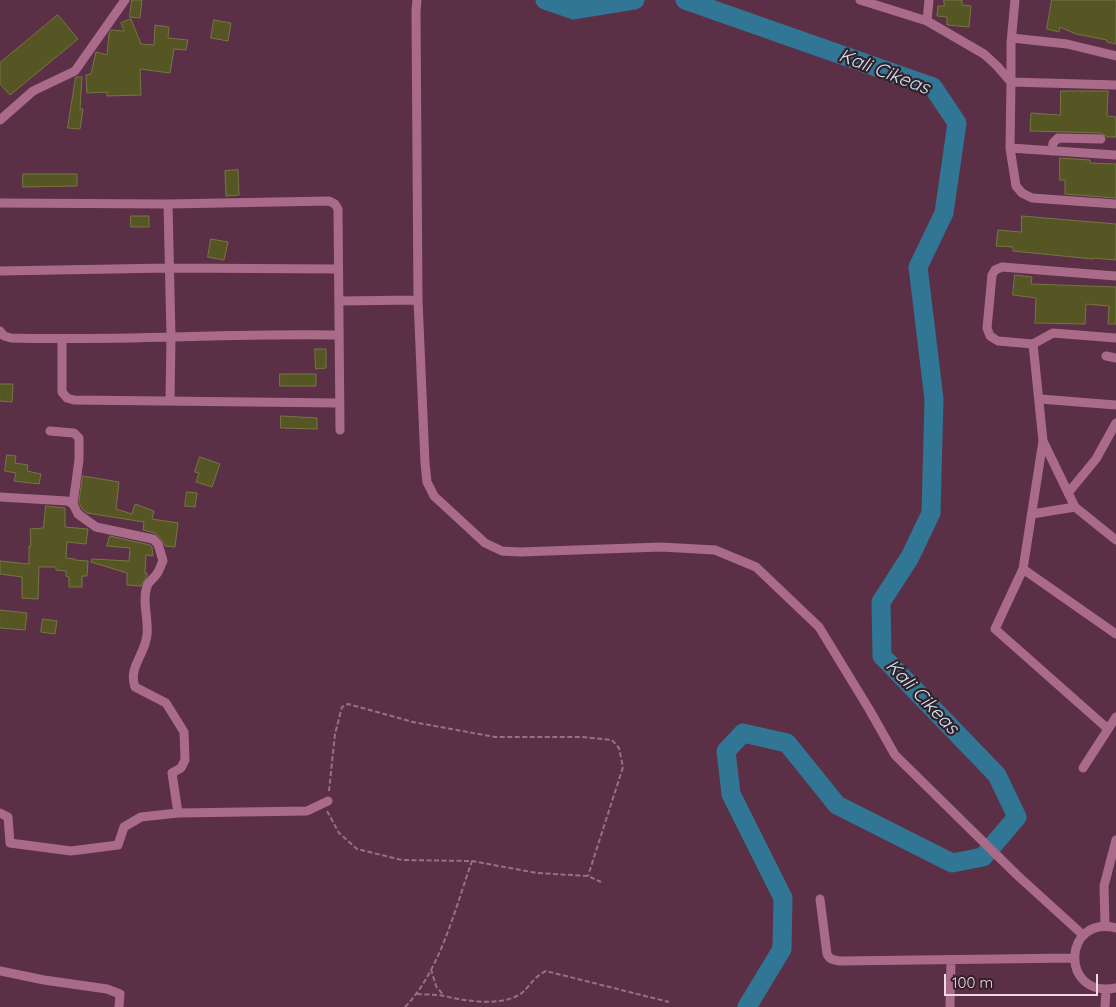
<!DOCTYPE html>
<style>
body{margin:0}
#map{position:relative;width:1116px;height:1007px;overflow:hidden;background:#5b3046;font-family:Quicksand,sans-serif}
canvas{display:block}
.scale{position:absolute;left:944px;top:974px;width:154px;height:22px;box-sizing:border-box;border:2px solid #f3d7e3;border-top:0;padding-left:6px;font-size:15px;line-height:18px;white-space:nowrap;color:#f3d7e3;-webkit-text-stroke:4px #342029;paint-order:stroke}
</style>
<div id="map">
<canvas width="1116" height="1007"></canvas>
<div class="scale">100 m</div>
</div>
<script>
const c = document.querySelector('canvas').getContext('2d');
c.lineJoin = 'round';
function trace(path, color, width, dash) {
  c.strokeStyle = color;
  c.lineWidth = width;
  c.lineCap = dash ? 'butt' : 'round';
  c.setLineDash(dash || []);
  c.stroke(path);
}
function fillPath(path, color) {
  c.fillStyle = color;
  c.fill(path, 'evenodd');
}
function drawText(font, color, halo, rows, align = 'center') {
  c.font = font + ' Quicksand,sans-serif';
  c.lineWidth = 4.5;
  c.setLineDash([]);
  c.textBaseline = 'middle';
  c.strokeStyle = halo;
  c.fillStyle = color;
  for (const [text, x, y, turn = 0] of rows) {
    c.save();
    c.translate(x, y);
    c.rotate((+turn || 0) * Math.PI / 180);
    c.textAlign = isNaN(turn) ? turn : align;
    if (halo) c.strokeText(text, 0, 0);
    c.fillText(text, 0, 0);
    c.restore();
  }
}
const river = new Path2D(`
 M545 0 574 10 635 0
 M685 0 933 87 957 123 944 213 918 267 934 399 931 513 910 557 881 602 882 656 997 775 1017 817 983 857 952 863 837 805 787 743 743 733 726 751 731 794 783 898 782 949 747 1007`);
const building = new Path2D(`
 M132 0H142L140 18 130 17Z
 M944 0H962V5L971 6 969 27 947 25V17L937 16 938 6H944Z
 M1052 0H1116V44L1107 42V40L1076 34 1060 27 1059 32 1047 29Z
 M58 15 78 39 10 95 0 84V63Z
 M131 19 141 44 154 45 155 25 169 27 168 38 188 40 186 50 174 49 170 73 140 69 141 95 107 96V92L87 93 86 75 91 74 96 52 107 55 109 34 111 30 124 31 121 23Z
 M214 20 231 23 228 41 211 38Z
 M76 77H82L80 109H83L80 129 68 128Z
 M1061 91H1108L1107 116 1116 117V137H1107L1101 133 1030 131 1031 113 1060 115Z
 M1060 158 1090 160V163L1116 164V198L1065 194V180H1060Z
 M238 170 239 195 226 196 225 171Z
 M23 174H77V186L23 187Z
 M131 216H149V227H131Z
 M1022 216 1116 224V260L1093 258V259L1013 251V247L996 246 998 230 1021 232Z
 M211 239 228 242 224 260 208 257Z
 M1015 275 1032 277 1031 284 1116 287V324H1108L1109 306 1086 304 1085 324 1035 323 1036 298 1013 295Z
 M315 349H326V368L316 369Z
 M280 374H316V386H280Z
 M0 384H13L12 402 0 401Z
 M281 416 317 418V429L281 428Z
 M7 455 16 456 15 463 28 465 27 471 41 474 39 484 14 481 16 473 5 471Z
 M200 457 220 464 212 487 196 482 199 473 195 472Z
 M83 476 119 482 116 509 132 514 135 504 154 511 152 519 178 523 175 547 165 546 162 540 155 533 143 530 144 522 87 513 83 510 79 503Z
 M187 492 197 493 195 507 185 506Z
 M46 506 65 508V527L88 529 86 544 67 542 66 558 75 559V560L88 561 87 576H82V587H69V577L66 576V571L56 570V567H39L38 599 22 598V577L0 574V561L29 564V546H31L30 529 43 528Z
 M110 536 150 545 152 547 153 556 146 555 145 573H147V576L141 586 127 585V573L91 562 92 559 129 561 130 548 107 546Z
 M0 610 27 613 25 630 0 628Z
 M43 619 57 621 55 634 41 632Z`);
const path = new Path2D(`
 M329 791 335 734 342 707 348 704 413 722 495 737H583L612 740 619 748 623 767 588 876
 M327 811 339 833 357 849 402 860 472 861 537 873 588 876 601 882
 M431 969 436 986 444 996
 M417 994C426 995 436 994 444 996 465 1001 497 1006 517 996 528 991 531 978 546 971L669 1002
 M405 1007C440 971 455 909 472 861`);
const street = new Path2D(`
 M417 0 416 11 418 300 425 463 427 482 434 496 485 543 502 551 520 552 661 547 715 550 756 567 819 627 869 709 895 755 1017 875 1083 935
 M860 0 927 21 984 54 997 66 1011 82 1010 148 1016 186 1022 193 1032 198 1116 204
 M1015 0 1011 43V82L1116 85
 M927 21 929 0
 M1012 38 1067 44 1116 56
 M0 120 33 91 75 71 125 0
 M1010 148 1116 155
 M1052 151 1053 143 1058 138 1101 139
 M0 203 168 204 329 201 335 204 338 209 340 430
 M168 204 171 337 170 401
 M0 271 169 268 338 269
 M1116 276 1002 267 995 270 992 275 987 328 990 336 998 341 1033 344 1053 333 1116 338
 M339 301 418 300
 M0 331 4 336 11 338C120 341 230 333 339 335
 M62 339V392L67 398 74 400 339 403
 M1033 344 1043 441 1023 569 995 629 1108 729
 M1106 356 1116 358
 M1040 399 1116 405
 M50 431 74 433 79 438V460L73 504
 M1043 441 1075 507 1116 540
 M1068 493 1096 459 1116 423
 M0 497 67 501 73 504 78 514 96 527 153 539 158 544 163 561C161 564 160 569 158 572 156 576 151 580 148 584 141 599 149 620 147 635 145 655 128 667 135 687L166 703 184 732 185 760 181 768 172 773 178 813
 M1032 514 1075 507
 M1023 569 1116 634
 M1083 768 1116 717
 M0 813 8 817 10 843 71 851 118 845 124 827 141 817 178 813 307 811 328 801
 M820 899 827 954C830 960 834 960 840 961L1074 958
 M1105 926 1104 886 1116 840
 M1116 928C1063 914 1059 999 1116 988
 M0 971 44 980 107 989 120 994 119 1007
 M950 1007 951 961
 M1105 1007 1106 990`);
const waterNames = [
 ["Kali Cikeas",884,72,21],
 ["Kali Cikeas",922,697,46]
];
trace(river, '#317694', 19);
fillPath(building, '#555624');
trace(building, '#757644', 1);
trace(path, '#967183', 2, [5, 2.5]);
trace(street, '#aa6b8a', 9);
drawText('italic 19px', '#cce7f4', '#342029', waterNames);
</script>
